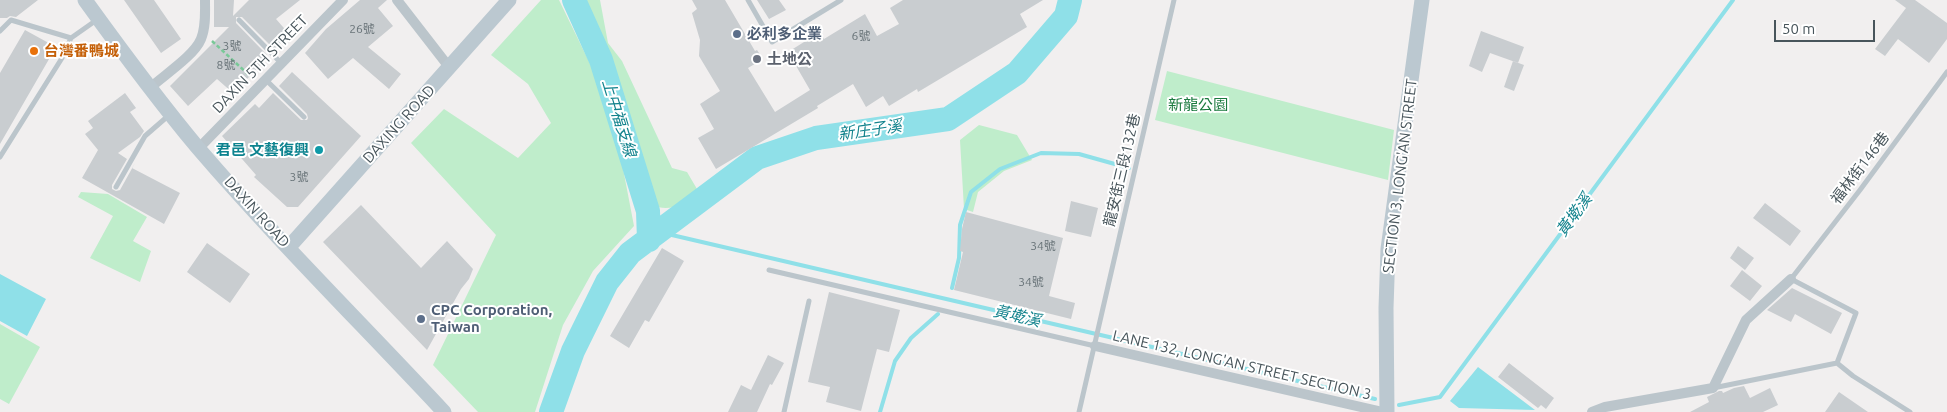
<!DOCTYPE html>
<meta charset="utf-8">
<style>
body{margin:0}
#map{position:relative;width:1947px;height:412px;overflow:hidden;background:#f1efef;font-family:Ubuntu,sans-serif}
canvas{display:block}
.scale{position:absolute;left:1774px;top:20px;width:101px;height:22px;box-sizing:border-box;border:2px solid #48555b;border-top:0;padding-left:6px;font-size:15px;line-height:18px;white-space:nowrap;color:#48555b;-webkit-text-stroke:4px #fff;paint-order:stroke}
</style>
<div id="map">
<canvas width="1947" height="412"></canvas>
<div class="scale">50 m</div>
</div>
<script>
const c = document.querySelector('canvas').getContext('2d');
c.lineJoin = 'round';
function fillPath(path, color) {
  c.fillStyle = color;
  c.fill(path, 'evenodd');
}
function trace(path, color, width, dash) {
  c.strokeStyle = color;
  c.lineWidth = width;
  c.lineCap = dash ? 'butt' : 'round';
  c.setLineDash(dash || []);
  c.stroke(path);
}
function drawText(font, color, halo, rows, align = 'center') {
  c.font = font + ' Ubuntu,"Noto Sans TC",sans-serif';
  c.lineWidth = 4;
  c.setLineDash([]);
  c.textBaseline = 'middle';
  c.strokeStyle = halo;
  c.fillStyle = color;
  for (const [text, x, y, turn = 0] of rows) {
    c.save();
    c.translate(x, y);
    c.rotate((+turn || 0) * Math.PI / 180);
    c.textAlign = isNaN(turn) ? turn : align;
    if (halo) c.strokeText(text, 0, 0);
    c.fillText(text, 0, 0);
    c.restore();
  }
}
const green = new Path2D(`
 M541 0H559L598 80 621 158 634 226 593 271 563 325 535 412H478L433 365 496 235 411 143 444 109 518 158 551 123 528 84 491 55Z
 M580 0H600L608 43 622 61 672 168 687 172 697 189C682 204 673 213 651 205L635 141 612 77Z
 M1167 71 1394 130 1388 180 1155 120Z
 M979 125 1017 135 1032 160 1004 171 978 192 973 212 964 209 960 140Z
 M81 192 108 194 147 217 133 241 151 251 140 282 90 258 113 216 78 197Z
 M0 324 40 347 9 404 0 399Z`);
const water = new Path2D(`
 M0 274 46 299 27 336 0 321Z
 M1478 367 1535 410 1459 408 1450 401Z`);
const stream = new Path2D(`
 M659 232 1375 399
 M952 288 959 258 960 225 971 192 1000 169 1041 153 1079 154 1129 168
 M1399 405 1440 397 1733 0
 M880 412 895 361 911 338 938 314`);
const river = new Path2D(`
 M574 0 601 60 648 211 649 240
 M551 412 573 351 607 282 630 253 757 158 816 138 948 119 1017 73 1066 16 1070 0`);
const building = new Path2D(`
 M0 0H38L16 17 10 16 7 18H0Z
 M124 0H154L181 39 161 53Z
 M214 0H234L233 16 249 0H300L276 19 290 35 274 49 242 17H236V23L267 55 265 57 267 59 233 93 217 79 188 106 170 86 229 27H214Z
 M360 0H387L378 8 393 26 368 47 401 74 389 89 353 58 328 79 305 53 326 29Z
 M692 0H725L755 51 757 50 763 59 748 68 775 112 810 90 788 52 820 32 824 39 865 14 877 36 899 24 890 8 903 0H1043L1020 14 1027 27 918 92 917 89 889 106 883 96 866 107 853 84 817 106 818 108 716 169 698 138 714 129 700 104 720 91 699 56 700 40 692 13 697 9Z
 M757 0H779L786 10 769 19Z
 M1895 0H1915L1947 23V39L1929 63 1898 39 1885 56 1875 49 1906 8Z
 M25 30 56 47 0 144V73Z
 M1481 31 1524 47 1518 63 1490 53 1482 72 1469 66Z
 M1513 61 1524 65 1514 91 1504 87Z
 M292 72 361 136 298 207H287L254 177 256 175 222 136 255 104 259 108 273 93 301 120H307L308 118 307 114 279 86Z
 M125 93 136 108 130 112 144 131 140 137 118 153 127 159 112 185V189L116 191 120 190 135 163 132 168 180 193 164 224 82 178 98 150 85 134 93 128 88 121Z
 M1071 201 1098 208 1091 237 1065 231Z
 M1765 203 1801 231 1790 246 1753 218Z
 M361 205 421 268 447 241 473 269 469 279 461 289 427 350 323 242Z
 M966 212 1063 238 1049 296 1075 303 1071 319 954 290 963 252 960 251 962 229Z
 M207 243 250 274 230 303 187 272Z
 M1738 246 1754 258 1745 270 1730 258Z
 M662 248 684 261 649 322 645 320 629 348 610 336Z
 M1742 270 1762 286 1750 301 1730 286Z
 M1792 288 1842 313 1831 334 1795 314 1791 322 1767 310Z
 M829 292 900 310 889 352 877 349 861 411 826 402 830 387 808 382Z
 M768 355 784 363 772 385 770 384 757 412H728L741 385 751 390Z
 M1509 363 1554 398 1546 409 1541 405 1538 408 1498 377Z
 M1744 386 1750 398 1770 388 1778 405 1763 412H1690L1709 402 1707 397 1719 391H1722L1723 393 1734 388Z
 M1839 392 1868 412H1825Z`);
const path = new Path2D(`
 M212 41 250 76`);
const lane = new Path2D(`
 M748 0 772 42 841 0
 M239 20 281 63
 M0 31 11 20 71 38 98 19
 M266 80 304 117
 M0 157 62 58 71 38
 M116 187 145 136 168 116
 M769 270 1095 346
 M1713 388 1837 363
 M784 412 809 301
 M1079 412 1174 0
 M1910 412 1853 376 1837 363 1856 313 1791 279 1860 190 1947 72`);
const street = new Path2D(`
 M397 0 449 67
 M150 88C164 75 194 56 201 39 206 27 205 13 205 0
 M199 148 343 0
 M1095 346 1383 412
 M1592 412 1605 407 1713 388 1746 320 1791 279`);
const secondary = new Path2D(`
 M85 0C121 50 158 100 198 148 276 239 362 324 444 412
 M289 247 509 0
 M1387 412 1386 308 1388 249 1422 0`);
const markers = [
 [737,34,5,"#5c6f8a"],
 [34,51,5,"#e8710a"],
 [757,59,5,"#6b7280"],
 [319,150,5,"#0f9aa8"],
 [421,319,5,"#5c6f8a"]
];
const numberNames = [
 ["26號",362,29],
 ["6號",861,36],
 ["3號",232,46],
 ["8號",226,65],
 ["3號",299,177],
 ["34號",1043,246],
 ["34號",1031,282]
];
const serviceNames = [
 ["必利多企業",747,34],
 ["CPC Corporation,",431,310],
 ["Taiwan",431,327]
];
const foodNames = [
 ["台灣番鴨城",44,51]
];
const worshipNames = [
 ["土地公",767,59]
];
const streetNames = [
 ["DAXIN 5TH STREET",260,64,-46],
 ["DAXING ROAD",399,124,-48],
 ["福林街146巷",1860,168,-53],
 ["龍安街三段132巷",1122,170,-77],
 ["SECTION 3, LONG'AN STREET",1400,176,-83],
 ["DAXIN ROAD",257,212,48],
 ["LANE 132, LONG'AN STREET SECTION 3",1242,365,13]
];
const parkNames = [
 ["新龍公園",1198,105]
];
const cultureNames = [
 ["君邑 文藝復興",309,150]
];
const waterNames = [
 ["上中福支線",619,118,73],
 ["新庄子溪",870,130,-8],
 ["黃墘溪",1574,215,-54],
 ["黃墘溪",1017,316,13]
];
fillPath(green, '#bfedcb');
fillPath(water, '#8fe0e8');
trace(stream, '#8fe0e8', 4);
trace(river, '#8fe0e8', 24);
fillPath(building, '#c9cdd0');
trace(path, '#79c998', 2.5, [4, 2.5]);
trace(lane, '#bbc5cb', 5);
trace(street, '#bbc5cb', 10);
trace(secondary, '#bbc8d0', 15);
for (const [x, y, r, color] of markers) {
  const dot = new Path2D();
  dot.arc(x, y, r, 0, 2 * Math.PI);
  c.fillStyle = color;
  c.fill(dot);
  trace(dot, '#fff', 2);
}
drawText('12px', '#687378', null, numberNames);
drawText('bold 15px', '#4e5e75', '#fff', serviceNames, 'left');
drawText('bold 15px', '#c56008', '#fff', foodNames, 'left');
drawText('bold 15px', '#5b616d', '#fff', worshipNames, 'left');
drawText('15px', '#48555b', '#fff', streetNames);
drawText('15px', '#1b7a3f', '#fff', parkNames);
drawText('bold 15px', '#0d838f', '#fff', cultureNames, 'right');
drawText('italic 16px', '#13838d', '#fff', waterNames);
</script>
